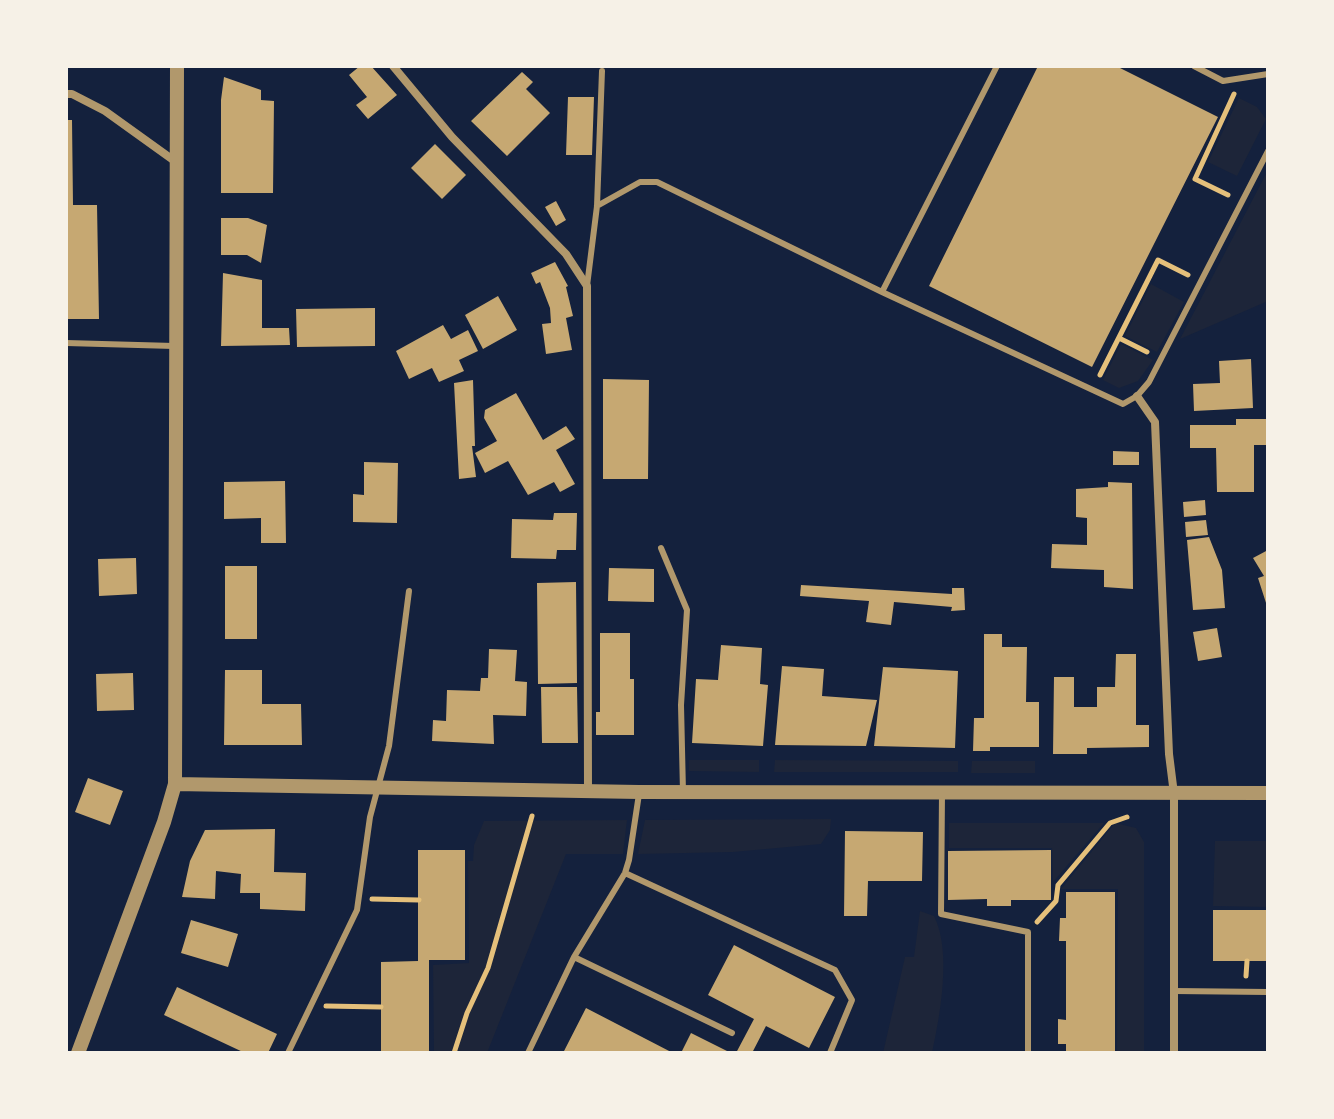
<!DOCTYPE html>
<style>
body{margin:0}
#map{position:relative;width:1334px;height:1119px;overflow:hidden;background:#14213d;font-family:"DejaVu Sans",sans-serif}
canvas{display:block}
.frame{position:absolute;inset:0;border:68px solid #f6f1e7;pointer-events:none}
</style>
<div id="map">
<canvas width="1334" height="1119"></canvas>
<div class="frame"></div>
</div>
<script>
const c = document.querySelector('canvas').getContext('2d');
c.lineJoin = 'round';
function fillPath(path, color) {
  c.fillStyle = color;
  c.fill(path, 'evenodd');
}
function trace(path, color, width, dash) {
  c.strokeStyle = color;
  c.lineWidth = width;
  c.lineCap = dash ? 'butt' : 'round';
  c.setLineDash(dash || []);
  c.stroke(path);
}
const green = new Path2D(`
 M1239 98 1257 107 1266 119 1237 176 1208 162Z
 M1268 170V301L1180 339Z
 M1151 284 1184 302 1157 352 1125 336Z
 M1121 344 1153 360 1138 381 1119 388 1103 380Z
 M689 760H759V772L689 771Z
 M775 760 958 761V772H774Z
 M972 761H1035V773H971Z
 M831 819 830 830 821 844 733 852 638 854 645 820Z
 M627 820 623 854H566L487 1053H434L433 965 469 963 468 861H473L474 845 484 821Z
 M949 823H1104L1053 882 1052 848H949Z
 M1115 823 1136 828 1144 842V1053H1117L1118 889H1061Z
 M1215 841H1268V907L1213 906Z
 M920 911 934 916C952 951 940 1016 932 1053H883L905 957H914Z`);
const building = new Path2D(`
 M360 66H371L397 95 368 119 356 105 367 97 349 75Z
 M1038 66H1116L1218 117 1092 367 929 286Z
 M522 72 533 82 526 89 550 113 507 156 471 121Z
 M224 77 261 90V100L274 101 273 193H221V100Z
 M568 97H594L592 155H566Z
 M66 120H72L73 205H97L99 319H66Z
 M435 144 466 175 442 199 411 168Z
 M556 201 566 220 556 226 545 207Z
 M221 218H248L267 225 261 263 247 255H221Z
 M555 262 568 286 566 287 573 316 566 318 572 350 546 354 542 324 551 323 550 308 540 282 536 284 531 273Z
 M223 273 262 280V328H289L290 345 221 346Z
 M498 296 517 330 483 349 465 315Z
 M375 308V346L297 347 296 309Z
 M443 325 451 339 468 330 478 351 459 360 464 371 439 382 432 368 409 379 396 351Z
 M1251 359 1253 408 1194 411 1193 384 1220 383 1219 361Z
 M603 379 649 380 648 479H603Z
 M473 380 475 446H472L476 477 459 479 454 383Z
 M516 393 543 440 566 426 575 439 556 450 575 484 560 492 554 482 528 495 508 461 485 473 475 453 497 441 484 418 485 410Z
 M1236 419H1266L1268 445H1254V492H1217L1216 448H1190V425H1236Z
 M1113 451 1139 452V465H1113Z
 M364 462 398 463 397 523 353 522V494L364 495Z
 M285 481 286 543H261V518L224 519V482Z
 M1108 482 1132 483 1133 589 1104 587V570L1051 568 1052 544 1087 545V518L1076 517V489L1108 487Z
 M1205 500 1206 515 1184 517 1183 502Z
 M554 513H577L576 550H557L556 559 511 558 512 519 553 520Z
 M1206 520 1208 535 1186 537 1185 522Z
 M1209 537 1222 570 1225 608 1193 610 1187 540Z
 M1268 550V606H1267L1258 578 1264 576 1253 558Z
 M136 558 137 594 99 596 98 559Z
 M225 566H257V639H225Z
 M609 568 654 569V602L608 601Z
 M576 582 577 683 538 684 537 583Z
 M801 585 952 594V588H964L965 610 951 611 952 607 894 602 891 625 866 622 869 601 800 596Z
 M1217 628 1222 657 1198 661 1193 632Z
 M600 633H630V679H634V735H596V712H600Z
 M984 634H1002V647H1027L1026 702H1039V747H990V751H973L974 718H984Z
 M721 645 762 648 760 684 768 685 763 746 692 743 696 679 718 680Z
 M489 649 517 650 515 681 527 682 526 716 493 715 494 744 432 741 433 720 446 721 447 690 480 691 481 678H488Z
 M1116 654H1136V725H1149V747L1087 748V754H1053L1054 677H1074V707H1097V687H1115Z
 M782 666 824 669 822 696 877 700 866 746 775 745Z
 M883 667 958 671 955 748 874 746Z
 M225 670H262V704H301L302 745H224Z
 M133 673 134 710 97 711 96 674Z
 M541 687H577L578 743H542Z
 M88 778 123 791 110 825 75 812Z
 M275 829 274 872 306 873 305 911 260 909V893H240L241 874 216 871 215 899 182 897 190 861 205 830Z
 M845 831 923 832 922 881H868L867 916H844Z
 M418 850H465V960H429V1053H381V962L418 961Z
 M1051 850V900H1011V906H987V899L948 900V851Z
 M1066 892H1115V1053H1066V1044H1058V1019L1066 1020V941H1059L1060 918H1066Z
 M1213 910H1268V961H1213Z
 M191 920 238 934 228 967 181 953Z
 M734 945 835 997 809 1048 766 1026 752 1053H736L754 1019 708 995Z
 M177 987 277 1034 268 1053H245L164 1015Z
 M586 1008 673 1053H563Z
 M691 1033 731 1053H681Z`);
const path = new Path2D(`
 M1228 195 1195 179 1234 94
 M1119 338 1147 352
 M1100 375 1158 260 1188 275
 M372 899 419 900
 M1037 922 1056 901 1058 885 1110 823 1127 817
 M1246 976 1247 961
 M326 1006 381 1007
 M454 1053 467 1013 488 968 532 816`);
const service = new Path2D(`
 M1194 66 1223 81 1268 74
 M597 206 640 182H657L882 292 1123 404 1137 396 1149 382 1268 151
 M587 286 597 206 602 71
 M882 292 997 66
 M66 343 174 346
 M661 548 687 610 681 705 683 792
 M942 793 941 914 1028 932V1053
 M625 873 835 970 852 1000 830 1053
 M574 957 732 1033
 M1174 991 1268 992
 M288 1053 357 910 370 817 389 746 409 591
 M528 1053 574 957 625 873 629 860 639 794`);
const minor = new Path2D(`
 M393 66 452 137 566 254 587 286 588 791
 M66 94H72L105 111 176 162
 M1137 396 1155 422 1169 754 1174 794V1053`);
const tertiary = new Path2D(`
 M175 784 639 792 1268 793
 M78 1053 164 822 175 784 177 66`);
fillPath(green, '#1d2539');
fillPath(building, '#c6a872');
trace(path, '#e5c07b', 5);
trace(service, '#b1986c', 6);
trace(minor, '#b1986c', 8);
trace(tertiary, '#b1986c', 14);
</script>
